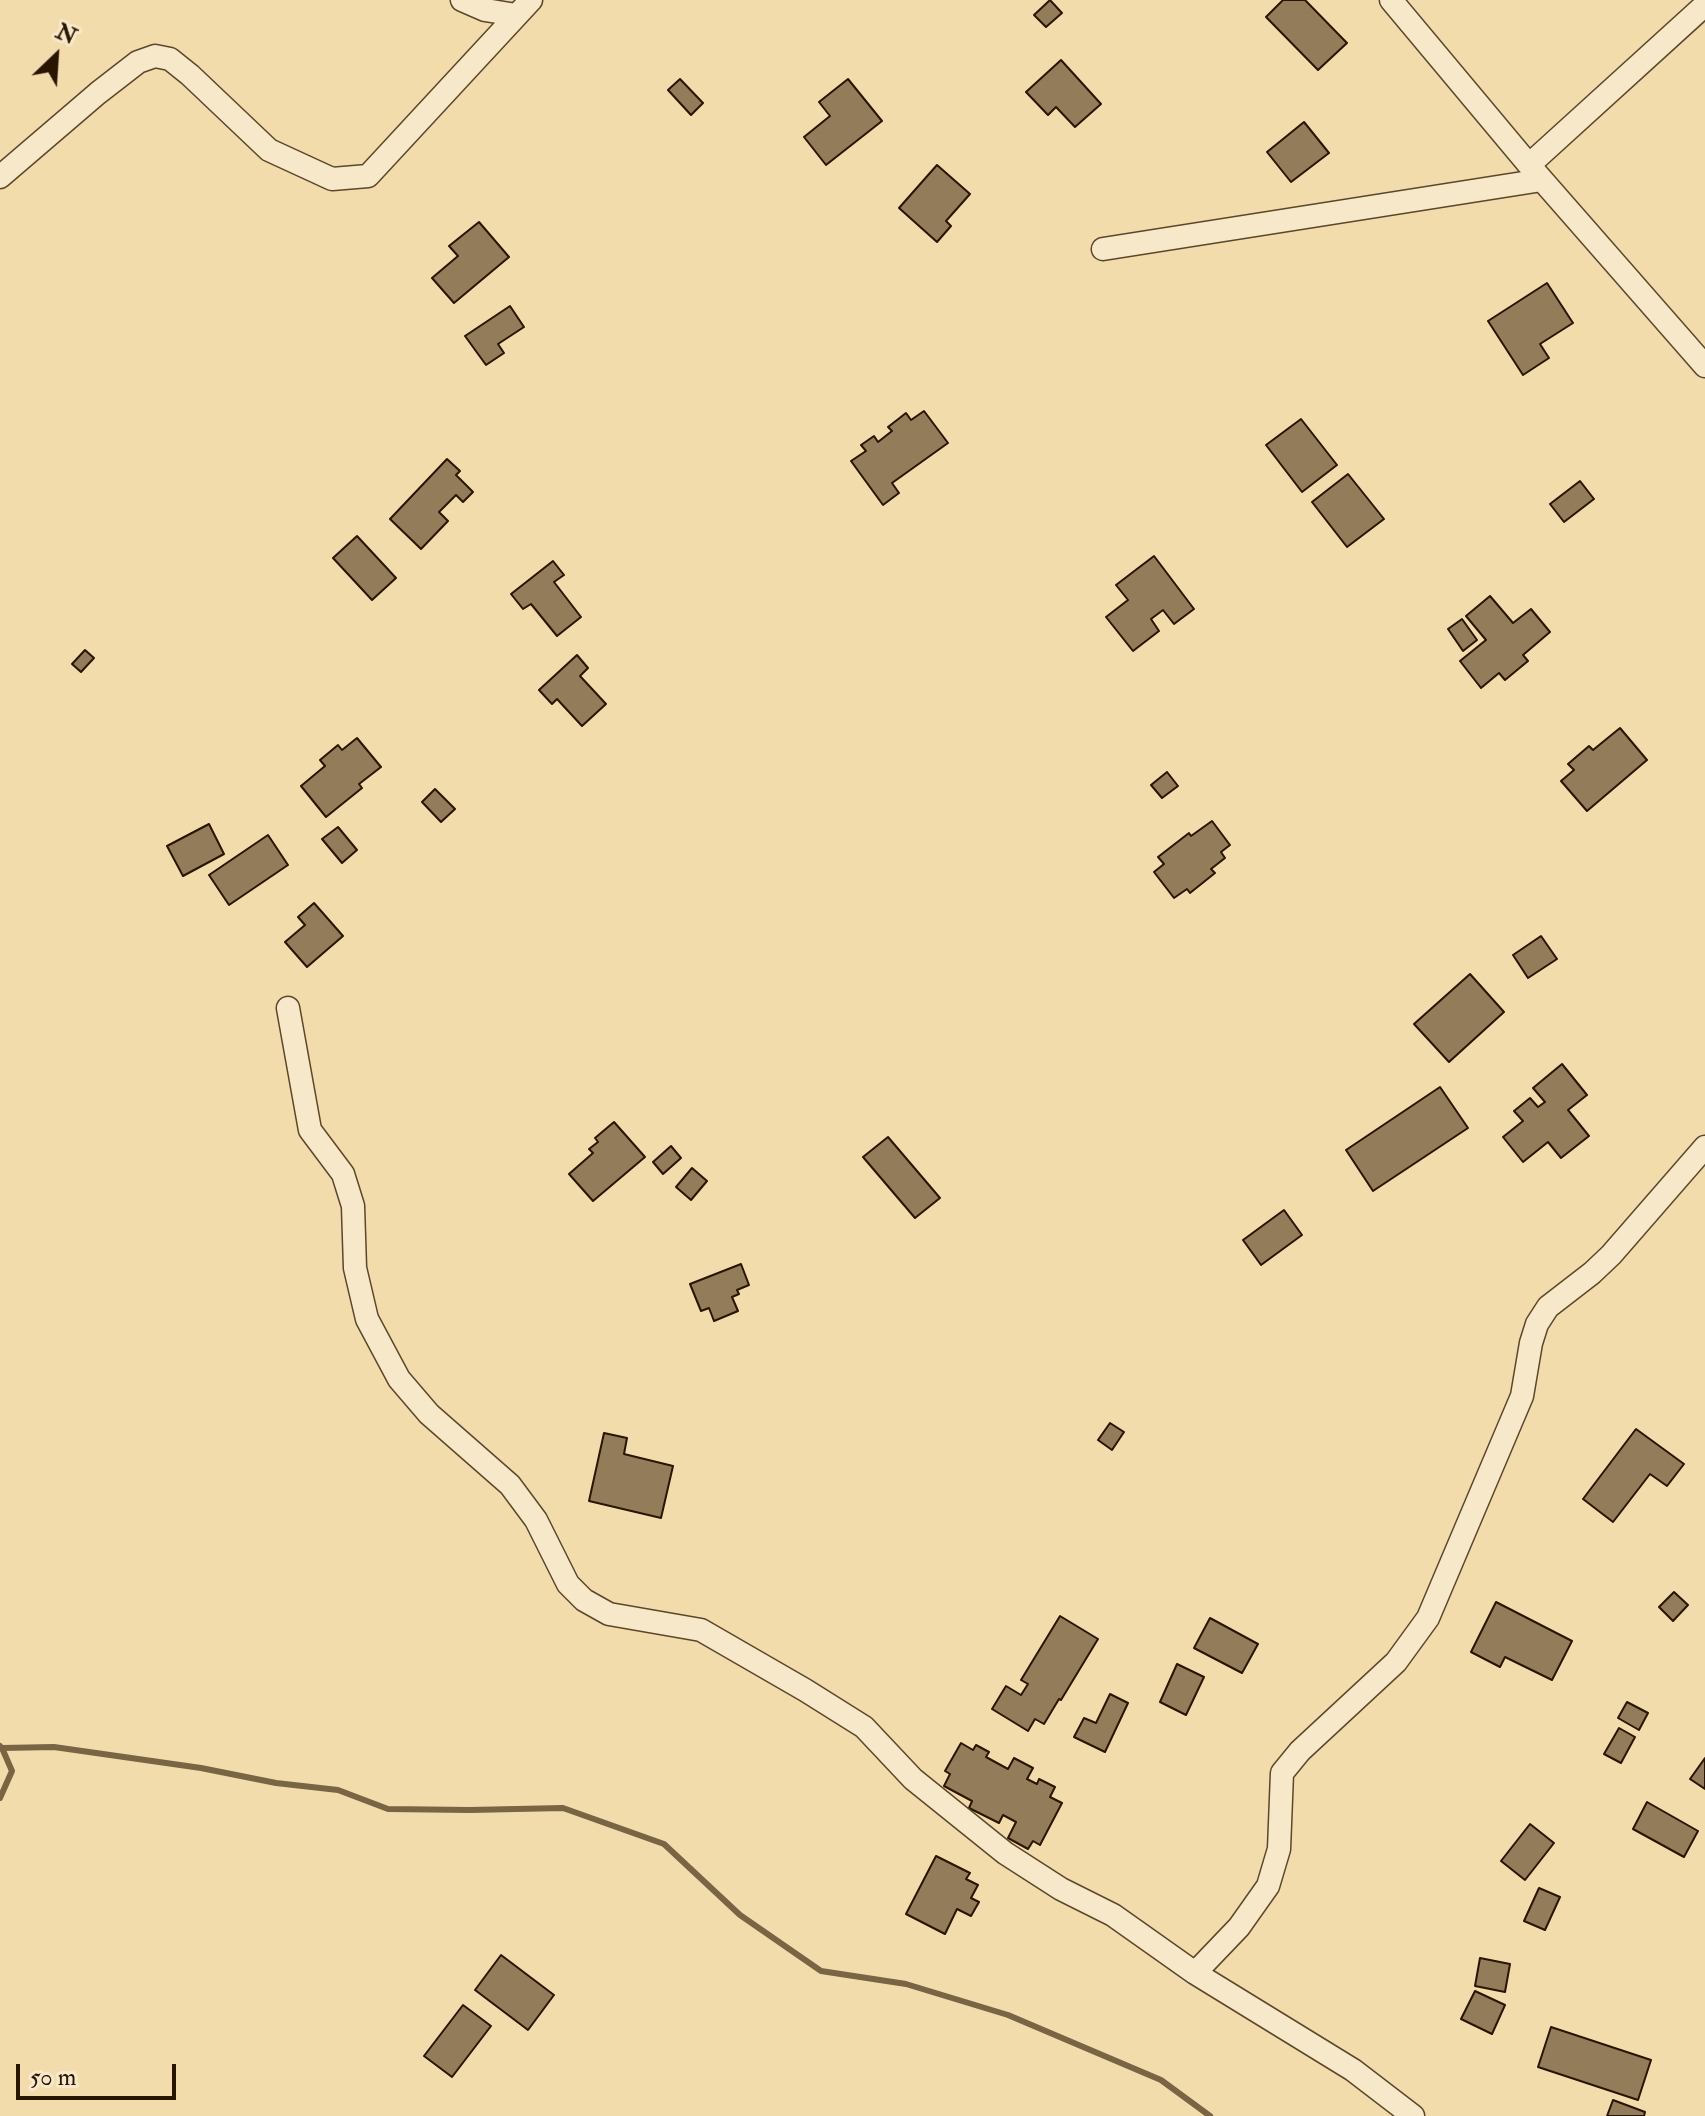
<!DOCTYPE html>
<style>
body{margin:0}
#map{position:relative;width:1705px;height:2116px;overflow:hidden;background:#f2dcac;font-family:"IM FELL Double Pica",serif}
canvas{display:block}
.north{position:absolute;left:16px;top:16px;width:80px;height:80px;-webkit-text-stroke:6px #f7e8c9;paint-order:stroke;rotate:25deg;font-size:22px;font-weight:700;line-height:32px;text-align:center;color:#291500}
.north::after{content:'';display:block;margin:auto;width:28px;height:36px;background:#291500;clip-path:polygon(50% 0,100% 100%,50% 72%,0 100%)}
.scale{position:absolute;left:16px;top:2064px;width:160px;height:36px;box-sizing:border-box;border:4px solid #291500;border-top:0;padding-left:10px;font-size:24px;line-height:28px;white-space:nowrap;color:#291500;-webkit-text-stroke:6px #f7e8c9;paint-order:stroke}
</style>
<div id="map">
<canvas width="1705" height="2116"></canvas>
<div class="north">N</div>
<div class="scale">50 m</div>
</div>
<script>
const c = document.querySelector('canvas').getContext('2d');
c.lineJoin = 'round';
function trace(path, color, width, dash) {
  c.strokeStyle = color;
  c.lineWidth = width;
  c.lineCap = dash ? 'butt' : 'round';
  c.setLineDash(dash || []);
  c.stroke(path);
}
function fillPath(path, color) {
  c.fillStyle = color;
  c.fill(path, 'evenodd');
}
const stream = new Path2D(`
 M0 1746 2 1748 54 1747 201 1768 276 1783 338 1790 388 1809 470 1810 563 1808 664 1844 740 1915 821 1971 906 1984 1008 2015 1161 2080 1210 2116
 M0 1798 12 1771 2 1748`);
const building = new Path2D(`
 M1050 0 1062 13 1046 27 1034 15Z
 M1283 0H1305L1347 43 1318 70 1266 17Z
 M1061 60 1101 104 1075 127 1056 107 1048 115 1026 92Z
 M680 79 703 103 691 115 668 90Z
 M848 79 882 121 826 165 804 137 830 116 819 102Z
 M1304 122 1329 153 1291 182 1267 152Z
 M937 165 970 194 946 221 951 226 937 242 899 208Z
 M479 222 509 257 454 303 432 278 458 256 449 246Z
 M1547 283 1573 323 1540 344 1549 358 1523 375 1488 321Z
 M510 306 524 327 498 344 504 353 486 365 465 336Z
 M924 411 948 443 892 483 899 493 883 505 851 461 866 451 861 445 874 436 878 442 892 431 888 427 906 413 911 420Z
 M1301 419 1337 465 1302 492 1266 445Z
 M447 459 460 471 456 475 473 492 463 502 456 495 439 512 448 521 421 549 390 519Z
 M1348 474 1384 519 1347 547 1312 502Z
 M1580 481 1594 499 1564 522 1550 504Z
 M357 536 396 578 372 600 333 558Z
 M1154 556 1194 609 1174 624 1163 610 1151 619 1159 631 1133 651 1106 617 1128 600 1116 585Z
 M553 561 564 575 554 582 581 617 557 636 531 604 523 609 511 594Z
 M1490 596 1513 623 1531 609 1550 632 1523 655 1528 661 1505 680 1499 673 1481 688 1460 661 1486 640 1466 616Z
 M1462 619 1477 640 1463 651 1448 629Z
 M85 650 94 658 81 672 72 664Z
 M577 655 588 668 580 676 606 704 582 726 557 699 552 704 539 690Z
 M1620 728 1647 760 1587 811 1561 781 1574 770 1568 764 1589 746 1593 750Z
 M357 738 381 767 359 784 362 788 326 817 301 786 325 766 320 760 338 745 342 750Z
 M1167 772 1178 786 1162 798 1151 785Z
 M435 789 455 809 441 822 422 802Z
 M1212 821 1230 845 1221 852 1225 858 1211 869 1215 873 1190 893 1187 889 1174 898 1154 872 1164 864 1158 857 1189 833 1191 836Z
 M209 824 224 854 183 876 167 846Z
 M338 827 357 850 342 863 322 839Z
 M268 835 288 865 229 905 209 875Z
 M314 903 343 936 307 967 285 942 305 925 298 917Z
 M1541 936 1557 959 1528 978 1513 955Z
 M1470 974 1504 1012 1449 1062 1414 1024Z
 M1562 1064 1587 1095 1568 1110 1589 1136 1561 1158 1548 1142 1523 1162 1503 1137 1523 1121 1514 1111 1530 1098 1538 1107 1545 1102 1533 1088Z
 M1440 1087 1468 1128 1373 1191 1346 1150Z
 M614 1122 645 1157 593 1201 569 1174 593 1153 589 1149 598 1142 595 1138Z
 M888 1137 940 1198 915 1218 863 1157Z
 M671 1146 681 1158 663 1174 653 1162Z
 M692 1168 707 1181 691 1200 676 1187Z
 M1284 1210 1302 1235 1261 1265 1243 1240Z
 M741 1264 749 1285 737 1290 739 1294 732 1297 738 1311 714 1321 709 1308 701 1311 690 1284Z
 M1110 1423 1124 1432 1112 1450 1098 1440Z
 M1636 1429 1684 1464 1667 1486 1650 1474 1613 1522 1583 1499Z
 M604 1433 627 1438 624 1454 673 1466 661 1518 589 1501Z
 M1674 1592 1688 1605 1673 1621 1659 1607Z
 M1496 1602 1572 1641 1552 1680 1505 1657 1500 1667 1471 1652Z
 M1060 1616 1098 1639 1061 1700 1059 1699 1044 1724 1035 1719 1028 1731 992 1709 1006 1686 1021 1695 1028 1684 1021 1680Z
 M1210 1618 1258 1644 1242 1673 1194 1648Z
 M1177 1664 1204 1677 1186 1715 1160 1702Z
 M1110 1694 1128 1703 1105 1752 1074 1737 1084 1718 1096 1723Z
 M1627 1702 1648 1713 1639 1730 1618 1718Z
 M1619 1728 1635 1737 1621 1763 1604 1754Z
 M961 1743 973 1750 976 1745 989 1752 986 1757 1008 1769 1014 1758 1033 1768 1027 1779 1037 1784 1039 1779 1055 1787 1050 1797 1062 1803 1040 1845 1033 1841 1028 1849 1008 1838 1016 1822 1003 1815 999 1823 969 1808 972 1801 944 1786 950 1774 945 1771Z
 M1705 1758V1789L1690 1779Z
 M1647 1802 1698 1831 1684 1857 1633 1829Z
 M1530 1824 1554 1843 1525 1880 1501 1861Z
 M936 1856 970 1873 966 1879 978 1885 971 1898 979 1902 971 1916 957 1909 945 1934 906 1914Z
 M1539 1888 1560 1897 1545 1930 1524 1921Z
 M501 1955 554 1995 528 2030 475 1990Z
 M1480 1958 1510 1964 1505 1992 1475 1986Z
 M1475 1991 1505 2005 1492 2034 1461 2019Z
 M463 2005 491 2026 452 2077 424 2056Z
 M1551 2027 1651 2060 1638 2100 1538 2067Z
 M1613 2100 1645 2112 1644 2116H1607Z`);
const minor = new Path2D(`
 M462 0 485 10 516 15
 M1391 0 1529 165 1705 366
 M1529 165 1705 5
 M0 177 98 93 138 62 155 56 170 59 190 75 269 150 332 179 368 176 531 0
 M1103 249 1542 180
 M288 1008 310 1130 343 1174 353 1206 355 1268 367 1319 399 1379 429 1414 510 1485 536 1520 568 1584 584 1600 609 1614 701 1630 805 1690 864 1727 913 1779 1005 1853 1061 1889 1113 1915 1195 1973 1353 2070 1413 2116
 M1195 1973 1239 1927 1268 1886 1279 1849 1282 1773 1300 1751 1396 1662 1428 1618 1522 1396 1531 1343 1537 1324 1548 1307 1592 1273 1611 1255 1705 1147`);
trace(stream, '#796444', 6);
fillPath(building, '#927c59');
trace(building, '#291500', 2);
trace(minor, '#5b472b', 25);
trace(minor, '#f7e8c9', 22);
</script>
